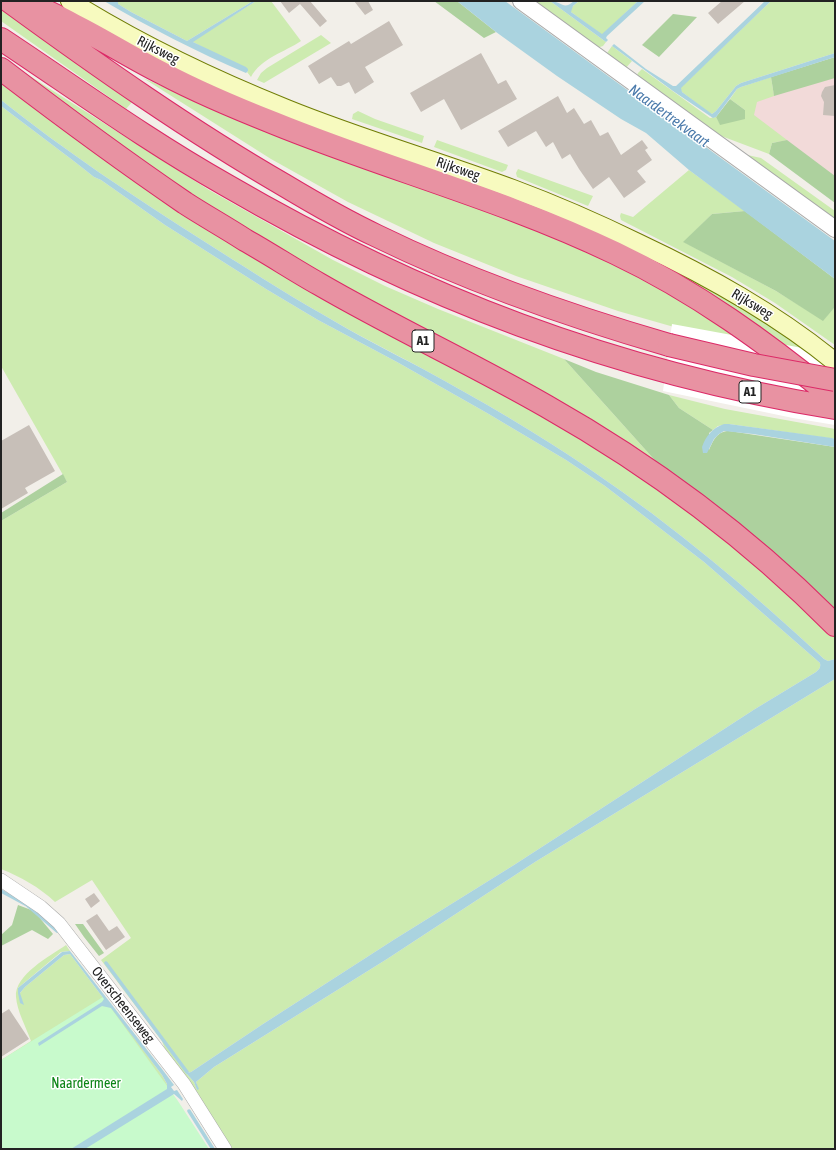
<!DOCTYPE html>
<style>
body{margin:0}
#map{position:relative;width:836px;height:1150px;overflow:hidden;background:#f2efe9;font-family:"Asap Condensed",sans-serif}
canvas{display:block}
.frame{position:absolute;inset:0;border:2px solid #222;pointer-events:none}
</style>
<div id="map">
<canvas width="836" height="1150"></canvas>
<div class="frame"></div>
</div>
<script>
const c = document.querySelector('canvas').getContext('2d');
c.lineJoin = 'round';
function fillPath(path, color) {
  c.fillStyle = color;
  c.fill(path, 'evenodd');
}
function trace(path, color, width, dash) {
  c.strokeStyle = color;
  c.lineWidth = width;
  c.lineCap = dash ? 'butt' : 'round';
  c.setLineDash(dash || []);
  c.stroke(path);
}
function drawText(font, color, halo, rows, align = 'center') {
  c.font = font + ' "Asap Condensed",sans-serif';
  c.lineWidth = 3;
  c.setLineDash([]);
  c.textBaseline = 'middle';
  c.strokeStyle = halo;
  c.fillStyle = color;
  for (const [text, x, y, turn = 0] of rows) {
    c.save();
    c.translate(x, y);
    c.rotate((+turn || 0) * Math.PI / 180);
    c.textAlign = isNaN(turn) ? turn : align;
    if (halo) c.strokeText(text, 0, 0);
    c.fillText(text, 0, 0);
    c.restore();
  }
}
const commercial = new Path2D(`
 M835 67V183L754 124 750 102Z`);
const grass = new Path2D(`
 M118 1H253L187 41 131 12 118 4Z
 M256 1H271L301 41C285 52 261 58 251 77L247 72 248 71 193 42V41Z
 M528 1H550L606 42 603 46 597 48Z
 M579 1H638L602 35 571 12C570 7 576 4 579 1Z
 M771 1H835V53L741 83 736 86 716 111 712 114 708 112 682 92 680 88Z
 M1 8 133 101 126 109 1 21Z
 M321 35 331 43 264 83 257 80 261 73 267 68Z
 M612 46 632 61 625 69 607 53Z
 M1 57 47 87 209 190 333 260 385 286 438 309 564 359 660 466 318 273 167 179 1 64Z
 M642 69 710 118 716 117 720 124 745 110 730 99 737 89 741 87 771 77 774 96 757 102 754 115 787 140 772 143 769 154 716 134 636 78 638 73Z
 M143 78 224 112 520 219 614 261 753 343 681 329 618 311 516 276 434 243 348 202 271 159Z
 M1 80 497 389 637 472 710 526 802 605 835 636V659L828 661 824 659C751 591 674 526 591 470 537 433 480 400 423 369 390 351 355 334 322 314 281 291 242 265 202 240 133 196 65 151 1 100Z
 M1 106 75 162 94 177 101 180 165 225 266 289 318 320 397 362 487 413 566 460 605 486 704 562 820 663C821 668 819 669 816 672L755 709 514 865 395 939 263 1024 191 1072H187L186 1073 194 1082 197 1089H198L196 1082 214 1067 387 959 535 862 835 679V1149H233L168 1057 162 1041 101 960 131 938 92 880 55 902C39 887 21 877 1 869V521L67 482 1 366Z
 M358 111 375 119 424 136 422 143 352 119 353 114Z
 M437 140 508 165 506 170 502 172 434 147Z
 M743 154 761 158 835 211V223Z
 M518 169 593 196 588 206 517 177 516 173Z
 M689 170 745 211 712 214 684 242 776 291 823 320 835 307V345L775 303 732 277 621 220 620 216 621 213 633 217Z
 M658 261 731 299 817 355 792 351 726 305Z
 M669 395 725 409 835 429V439L729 424 718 426 713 430 679 408Z
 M66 945 70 951 61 952 18 988 20 993 25 987 64 955 70 954 104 999 102 1006 112 1008 162 1075 167 1084V1089L1 1149V1060L31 1041C26 1027 17 1011 16 997 14 975 50 956 66 945Z`);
const forest = new Path2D(`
 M434 1H457L496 32 484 38Z
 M673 14 697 17 659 57 642 45Z
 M835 57V78L774 96 771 77Z
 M730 99 745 110V119L720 125 716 117Z
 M787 140 835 176V203L769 154 772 143Z
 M745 211 835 279V307L823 321 776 291 683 242 712 214Z
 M564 359 596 372 669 395 679 408 713 430 709 433V450C713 441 717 431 729 431L835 447V610L801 578 660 466Z
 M63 474 67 482 1 521V513Z
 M18 905 34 911 53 934 48 939 32 930 1 946V935L12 925Z
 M75 924H83L104 953 99 956 84 937Z`);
const park = new Path2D(`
 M103 997 178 1101 209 1149H1V1060Z`);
const water = new Path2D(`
 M104 1H118V4L131 12 187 41 253 1H256L193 42 246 67 248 69V71L246 73C197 52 150 28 104 1Z
 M457 1H505L835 241V279L689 170 646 133 621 119 557 76 496 32Z
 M550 1C562 1 563 11 574 1H579L573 6 571 12 602 34 638 1H645L607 36 606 38 608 40 606 42Z
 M765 1H771L681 88 682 92 712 114 716 111 736 86 741 83 835 53V57L741 87 737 89 716 117 713 118 673 91 612 46 614 44 646 69 673 86H676Z
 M1 100C65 151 133 196 202 240 242 265 281 291 322 314 355 334 389 351 423 369 480 400 537 433 591 470 674 526 751 591 824 659L828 661 835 659V679L535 862 387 959 214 1067 196 1082 199 1089 197 1090 194 1082 186 1073 191 1072 263 1024 395 939 514 865 755 709 816 672C819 669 821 668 820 663L704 562 605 486 566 460 487 413 397 362 318 320 266 289 165 225 101 180 94 177 75 162 1 106Z
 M724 424H729L832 438 835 439V447L753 434 724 431 719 434 714 439 707 453H703L702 447C706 436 712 428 724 424Z
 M70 951 162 1069 174 1085 171 1087 174 1091 177 1090 183 1099 182 1101 174 1094 85 1149H71L167 1089V1084L162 1075 111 1008 102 1006 39 1046 38 1043 102 1002 104 999 70 954 64 955 25 987 20 993 24 1005 20 1003 18 993V988L62 952Z`);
const pier = new Path2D(`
 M672 324 835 354V425L793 418 663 391Z`);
const stream = new Path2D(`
 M1 891 27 905 57 931
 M106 963 187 1072
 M189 1111 213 1149`);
const building = new Path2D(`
 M280 1H310L327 21 320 27 300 4 289 13Z
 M354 1H368L373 10 365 15Z
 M722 1H745L718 24 708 13Z
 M389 21 403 45 365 67 374 82 355 94 349 82 341 86H337L331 77 319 84 308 66 349 41 351 44Z
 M481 53 498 84 506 80 517 99 461 130 444 99 421 112 410 93Z
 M835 85V116L823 115 824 102 821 96 822 92 825 87Z
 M558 96 567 113 574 108 584 124 591 120 600 136 608 132 621 155 642 140 648 148 645 150 652 160 637 171 646 182 624 198 609 177 593 189 579 169 570 154 562 159 553 142 546 147 536 131 508 147 498 131Z
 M29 425 55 471 25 488 28 493 1 509V441Z
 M94 893 100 901 91 908 85 899Z
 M97 914 109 931 117 926 125 937 106 950 86 921Z
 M9 1009 29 1039 1 1057V1014Z`);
const minor = new Path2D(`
 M1 880 41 907 59 923 184 1084 225 1149`);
const tertiary = new Path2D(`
 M521 1 835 229`);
const secondary = new Path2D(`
 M70 1C139 44 212 79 287 109 361 139 438 161 513 189 556 205 597 223 638 243 708 276 775 313 835 362`);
const motorway = new Path2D(`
 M9 1C98 66 189 130 284 185 314 203 345 221 377 236 471 282 569 316 669 345
 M25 1C41 9 58 16 74 25 104 40 132 58 162 73 198 92 236 108 274 123 387 169 505 200 615 253 695 291 767 343 835 399
 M1 39C75 88 148 141 226 185 418 297 615 372 835 408
 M1 69C61 115 122 160 185 203 205 216 225 227 245 240 270 254 294 270 319 284 393 327 471 363 546 406 652 466 749 538 835 625`);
const motorwayBridge = new Path2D(`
 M669 345 754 365 835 380`);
const shields = [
 [423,341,22],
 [750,392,22]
];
const shieldNames = [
 ["A1",423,341],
 ["A1",750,392]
];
const streetNames = [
 ["Rijksweg",158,50,27],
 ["Rijksweg",458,169,19],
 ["Rijksweg",752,304,31],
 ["Overscheenseweg",123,1005,52]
];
const parkNames = [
 ["Naardermeer",86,1084]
];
const waterNames = [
 ["Naardertrekvaart",669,116,36]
];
fillPath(commercial, '#f2dad9');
fillPath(grass, '#cdebb0');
fillPath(forest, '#add19e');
fillPath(park, '#c8facc');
fillPath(water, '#aad3df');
fillPath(pier, '#fff');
trace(stream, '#aad3df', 3.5);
fillPath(building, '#c7bfb8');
trace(minor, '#a9a9a9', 14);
trace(tertiary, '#a9a9a9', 18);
trace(secondary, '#707d05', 20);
trace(motorway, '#dc2a67', 24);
trace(minor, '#fff', 13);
trace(tertiary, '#fff', 16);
trace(secondary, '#f7fabf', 18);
trace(motorway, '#e892a2', 22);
trace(motorwayBridge, '#dc2a67', 24, []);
trace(motorwayBridge, '#e892a2', 22);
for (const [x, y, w] of shields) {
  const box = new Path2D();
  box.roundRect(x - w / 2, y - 11, w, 22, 3);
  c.fillStyle = '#fff';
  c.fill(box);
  trace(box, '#222', 1);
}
drawText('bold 13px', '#222', null, shieldNames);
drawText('14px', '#222', '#fff', streetNames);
drawText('14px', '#0c8416', '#fff', parkNames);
drawText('italic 15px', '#4a7aab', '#fff', waterNames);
</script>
